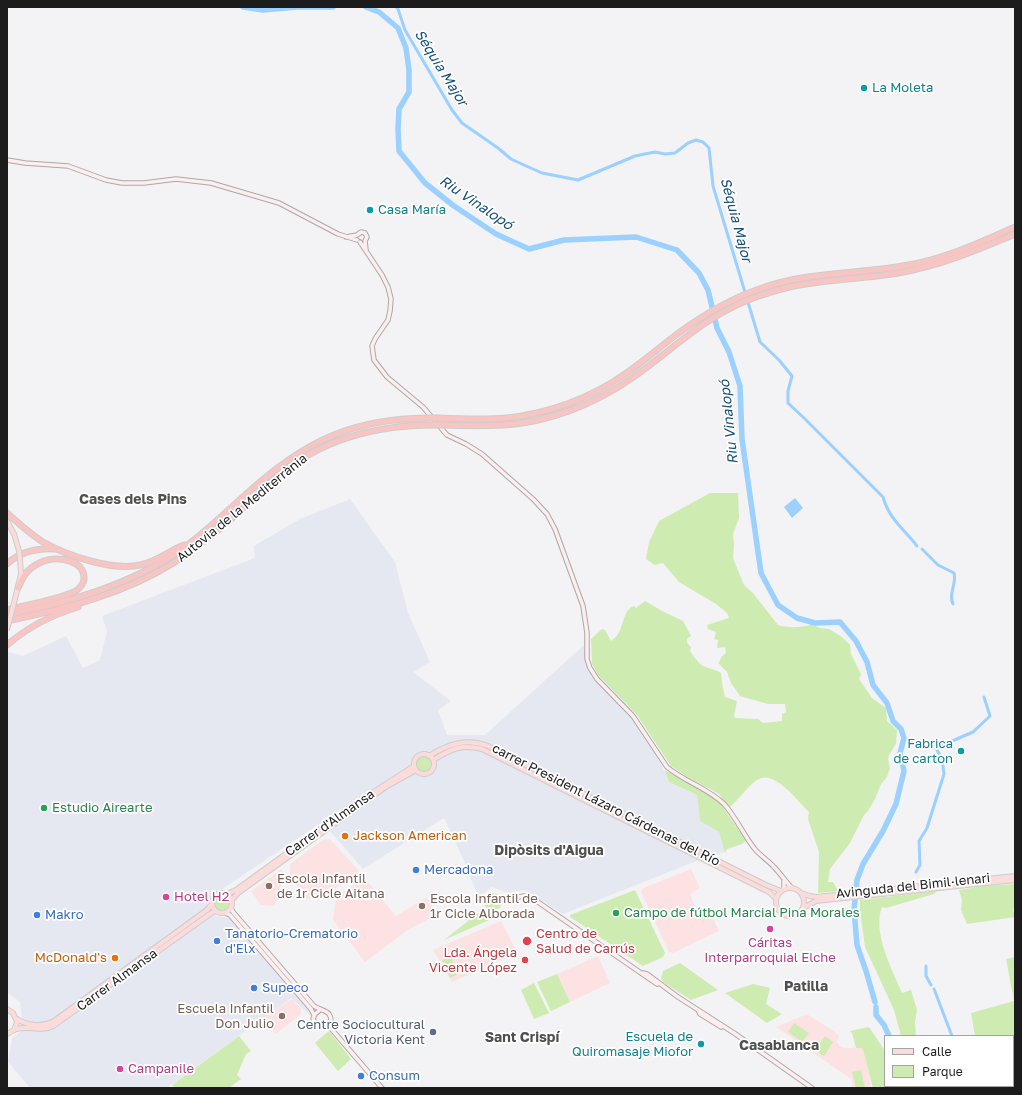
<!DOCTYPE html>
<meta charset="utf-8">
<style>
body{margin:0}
#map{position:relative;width:1022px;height:1095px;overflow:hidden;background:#f3f3f5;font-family:"Golos Text",sans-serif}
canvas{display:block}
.frame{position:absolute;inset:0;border:8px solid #1c1c1d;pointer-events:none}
.legend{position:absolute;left:884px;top:1035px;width:130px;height:52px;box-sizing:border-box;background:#fff;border:1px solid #a4a4a5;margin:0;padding:5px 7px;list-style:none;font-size:12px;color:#1c1c1d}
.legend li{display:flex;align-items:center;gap:8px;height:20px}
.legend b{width:20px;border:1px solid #a4a4a5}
</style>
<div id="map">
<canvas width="1022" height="1095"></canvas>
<div class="frame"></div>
<ul class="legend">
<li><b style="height:5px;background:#fbdcdb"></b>Calle</li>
<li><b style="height:11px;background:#ceebb1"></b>Parque</li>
</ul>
</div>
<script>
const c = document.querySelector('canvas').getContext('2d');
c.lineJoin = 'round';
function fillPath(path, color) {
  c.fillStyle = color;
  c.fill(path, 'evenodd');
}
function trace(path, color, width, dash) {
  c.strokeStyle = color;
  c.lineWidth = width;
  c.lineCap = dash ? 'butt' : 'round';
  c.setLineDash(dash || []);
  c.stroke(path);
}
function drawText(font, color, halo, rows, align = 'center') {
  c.font = font + ' "Golos Text",sans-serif';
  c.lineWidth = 3.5;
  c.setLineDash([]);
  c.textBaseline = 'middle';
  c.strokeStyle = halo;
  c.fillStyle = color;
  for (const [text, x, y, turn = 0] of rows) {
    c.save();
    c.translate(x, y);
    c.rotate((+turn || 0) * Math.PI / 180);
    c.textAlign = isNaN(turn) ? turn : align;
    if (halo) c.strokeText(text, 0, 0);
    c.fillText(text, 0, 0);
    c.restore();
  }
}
const built = new Path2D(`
 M350 499 395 562 408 613 430 662 413 672 451 701 438 710 447 735H485L584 645 586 664 591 675 630 716 656 753 669 782 697 795 700 821 719 832 725 852 694 862 563 914 525 890 508 893 492 887 478 897 465 863 444 818 363 869 322 822 206 900 216 916 229 918 313 1012 310 1015 291 998 167 1088H30L8 1062 12 1038 23 1030 20 1002 7 992V653L8 652 23 656 66 636 83 668 100 660 107 631 102 616 255 558 254 546 300 519Z`);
const education = new Path2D(`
 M324 839H330L359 871 318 901 313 898 308 899 290 878V864Z
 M282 869V881L275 906 261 905 251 891Z
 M691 869 700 888 690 894 697 911 708 907 719 931 673 953 669 952 641 892 643 888Z
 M358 882 369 883 396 916 427 897 437 915 409 929 365 962 333 920 336 897Z
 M501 921 517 953 452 982 433 950Z
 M598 956 610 983 570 1002 557 974Z
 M290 1000H293L301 1009V1014L276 1034 263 1018Z
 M807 1014 838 1034 839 1037 836 1042 839 1044V1046L844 1048H861L863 1050 869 1074 871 1088H853L851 1079 776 1027Z`);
const green = new Path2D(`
 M710 493H738L739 518 733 534 734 546 733 558 744 585 753 593 778 625C788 628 803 628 812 624L820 628 829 629 842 637 850 645 851 654 861 674 859 679 872 698 886 708 887 721 897 730 896 744 889 755 888 760 890 768 887 777 881 784 875 799 868 811 864 815 850 843 830 869 828 882H833L838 891 818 893 819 852 808 819 809 812C798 802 774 768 757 780 747 787 739 799 730 807L726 804 720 795 712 790 689 778 671 766 637 715 598 675 592 664 591 639 602 629 605 630 611 641C626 632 620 611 634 606L636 608 645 601 662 611 683 621 691 636 687 639V643L691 647 690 651C694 656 697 662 703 666 709 669 715 669 721 673L722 683 725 697 737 701 734 716 735 718 758 719 763 723 782 721V714L786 712 785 704H768L740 696 731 683 727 672 718 663 720 661 721 657 726 653 725 647 717 648 718 640 714 639 716 632 708 629 707 625 729 618 727 613 716 604 679 582 663 563 655 565 646 559 649 542 659 521Z
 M415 764a8 8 0 1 1 16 0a8 8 0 1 1-16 0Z
 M664 770 693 783 721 804 746 841 742 844 727 849 725 853 719 832 700 821 697 795 669 782Z
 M1015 884V901L1013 911 1015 912V917L967 924 961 910 962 900 959 890 983 886Z
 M635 890 665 953 663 957 643 966 570 917V915Z
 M937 891 934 894 886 908 882 907C872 932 892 969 902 993L911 990 917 1010 915 1022 916 1036H901L894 1010 865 947 860 911V900Z
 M484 902a9 9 0 1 1 18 0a9 9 0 1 1-18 0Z
 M213 903a8 8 0 1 1 16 0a8 8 0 1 1-16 0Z
 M477 914H481L489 918V920L444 940Z
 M451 957 458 974 450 978 442 960Z
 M1015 957V1088H985L984 1086H1013V1036H975L971 1013 1014 1001 1006 959Z
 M680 963 718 990 691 1000 663 982 661 978 663 971Z
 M557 974 570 1002 551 1011 537 982Z
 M534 983 549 1013 534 1019 521 990Z
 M753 984 770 988 766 1004 782 1014 767 1023 725 993Z
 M794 1023 809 1033 802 1042 788 1032Z
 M869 1027 885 1051V1086H897L898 1088H873L863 1050 861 1048H856L852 1033 850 1031Z
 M329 1031 351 1059 338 1071 315 1043Z
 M239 1036 251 1051 246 1054 237 1075 241 1079 229 1088H175L172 1085Z
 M825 1036 833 1042 824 1056 815 1050Z
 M861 1070 865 1088H856L852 1072Z`);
const water = new Path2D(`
 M795 498 803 508 792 518 784 507Z`);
const canal = new Path2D(`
 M396 7 398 9 405 30 452 110 462 123 498 148 511 159 524 165 542 173 578 180 635 156 655 152 665 154 675 153 688 143 696 140 703 142 709 148 713 186 760 342 779 360 792 376 788 391V403L804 418
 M805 419 883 497C889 519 904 529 917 546
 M922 549 938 565 954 573C957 583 948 594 953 604
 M916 872 920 865 919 841 927 828 944 774 942 759 936 748 973 732 990 716 984 697
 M926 966V976L931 985
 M934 989 952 1036
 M954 1086 955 1088`);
const river = new Path2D(`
 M243 7 263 10 297 7H333
 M366 7 379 12 398 28 406 48 409 70V92L399 109 398 129 399 151 425 183 454 206 496 234 529 249 564 240 636 237 677 250 699 273 708 290 717 328 729 352 740 386 742 439 761 573 778 605 797 618 815 623 840 622 856 641 867 662 873 685 887 703 893 721 901 729 904 738 900 753 904 771 896 804 883 831 863 864 857 880 854 910 857 945 866 971 875 1002
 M876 1007V1015L884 1025 889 1036
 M902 1086 903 1088`);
const secondary = new Path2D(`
 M7 160 25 163 68 166 106 180 122 183H144L176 179 211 183 279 203 338 234 357 240
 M346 237 357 235 361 232 365 233 367 237 365 241 366 250
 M360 242 382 275 388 287 391 299 390 311 388 320 375 339 372 346 374 360 387 377 423 407 447 435 466 444 482 454 533 499 547 514 555 529 583 606 587 633V659L590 668 597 679 633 716 667 767C685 782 708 788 724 804 736 817 743 834 754 848 759 855 768 860 774 867 780 873 785 881 792 888
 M784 881V889
 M504 900 524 896 535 900 657 984
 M231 908 233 912 314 1006C318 1009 326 1010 329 1014 335 1023 324 1029 317 1026L313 1019 315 1014 320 1010
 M225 913 230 915 311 1009 314 1015
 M643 973 647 974 678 997 734 1033 812 1088
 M698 1010 700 1014 721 1027
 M328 1025 382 1088`);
const primary = new Path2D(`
 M7 521 14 534 19 551
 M14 603 21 574 20 559
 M414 764a10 10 0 1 1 20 0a10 10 0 1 1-20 0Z
 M429 756C448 744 467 738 488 746L766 885 781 891
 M433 760C451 749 461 744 482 749L769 892 776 899
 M776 902a14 14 0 1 1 28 0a14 14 0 1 1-28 0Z
 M212 903a10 10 0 1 1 20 0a10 10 0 1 1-20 0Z
 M801 893 810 896 817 897 1015 876
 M227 894 236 890 352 806 414 766
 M232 900 238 893 387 786 416 770
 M803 908 816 901 1015 880
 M7 1009 13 1013 17 1022 14 1030 7 1034
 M17 1019C27 1026 43 1027 54 1021L207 910 211 905
 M14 1030C27 1024 40 1033 53 1026L210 914 215 911`);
const highway = new Path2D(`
 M438 418C461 419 484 420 506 418 548 414 591 398 625 374 644 361 661 346 680 332 706 313 734 297 765 287 810 272 857 274 903 266 943 260 979 243 1015 227
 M445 425C464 426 484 426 504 425 549 422 595 404 632 378 674 349 703 317 753 298 770 292 788 286 806 284 837 279 868 278 898 273 939 266 977 250 1015 234
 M7 513C18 523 30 534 43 542 67 556 113 571 140 565 156 562 169 551 184 545
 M7 564C21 551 37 548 55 549
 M7 610C22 606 66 598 77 590 81 587 83 584 84 580 86 560 58 556 44 561 39 563 33 566 29 570 23 575 21 582 18 588
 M7 615C67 603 130 585 181 550 209 530 233 505 259 483 311 438 358 419 426 418
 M7 621C65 609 124 594 175 562 194 550 213 535 230 520 247 505 262 489 279 475 324 438 378 425 434 425
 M7 645C28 627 51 615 78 607`);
const primaryBridge = new Path2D(`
 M19 551 20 559
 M7 630 14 603`);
const highwayBridge = new Path2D(`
 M426 418H438
 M434 425H445`);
const markers = [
 [864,88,4,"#0f9aa8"],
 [370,210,4,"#0f9aa8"],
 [961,751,4,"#0f9aa8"],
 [44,808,4,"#2e9e5b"],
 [345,836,4,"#e8710a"],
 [416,870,4,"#3f7fe0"],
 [269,886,4,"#8d6e63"],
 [166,897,4,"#d1479c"],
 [422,906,4,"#8d6e63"],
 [616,913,4,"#2e9e5b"],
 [37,915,4,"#3f7fe0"],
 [770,929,4,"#d1479c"],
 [217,941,4,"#3f7fe0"],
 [527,941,5,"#e0444e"],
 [115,958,4,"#e8710a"],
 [525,960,4,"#e0444e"],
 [254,988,4,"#3f7fe0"],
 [282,1016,4,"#8d6e63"],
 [433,1032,4,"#5c6f8a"],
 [701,1044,4,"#0f9aa8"],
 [120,1069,4,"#d1479c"],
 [361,1076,4,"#3f7fe0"]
];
const cultureNames = [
 ["La Moleta",872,88],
 ["Casa María",378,210],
 ["Fabrica",953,744,"right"],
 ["de carton",953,759,"right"],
 ["Escuela de",693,1037,"right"],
 ["Quiromasaje Miofor",693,1052,"right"]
];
const streetNames = [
 ["Autovia de la Mediterrània",242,508,-39],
 ["carrer President Lázaro Cárdenas del Río",606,805,27],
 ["Carrer d'Almansa",330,823,-35],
 ["Avinguda del Bimil·lenari",913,886,-6],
 ["Carrer Almansa",117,980,-36]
];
const leisureNames = [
 ["Estudio Airearte",52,808],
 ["Campo de fútbol Marcial Pina Morales",624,913]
];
const foodNames = [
 ["Jackson American",353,836],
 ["McDonald's",107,958,"right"]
];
const shopNames = [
 ["Mercadona",424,870],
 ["Makro",45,915],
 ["Tanatorio-Crematorio",225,934],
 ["d'Elx",225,949],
 ["Supeco",262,988],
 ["Consum",369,1076]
];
const educationNames = [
 ["Escola Infantil",277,879],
 ["de 1r Cicle Aitana",277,894],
 ["Escola Infantil de",430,899],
 ["1r Cicle Alborada",430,914],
 ["Escuela Infantil",274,1009,"right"],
 ["Don Julio",274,1024,"right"]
];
const hotelNames = [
 ["Hotel H2",174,897],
 ["Cáritas",770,943,"center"],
 ["Interparroquial Elche",770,958,"center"],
 ["Campanile",128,1069]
];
const healthNames = [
 ["Centro de",536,934],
 ["Salud de Carrús",536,949],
 ["Lda. Ángela",517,953,"right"],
 ["Vicente López",517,968,"right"]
];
const serviceNames = [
 ["Centre Sociocultural",425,1025],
 ["Victoria Kent",425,1040]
];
const waterNames = [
 ["Séquia Major",441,68,58],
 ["Riu Vinalopó",476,203,34],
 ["Séquia Major",736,220,75],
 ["Riu Vinalopó",729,422,-96]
];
const neighbourhoodNames = [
 ["Cases dels Pins",133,500],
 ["Dipòsits d'Aigua",549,851],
 ["Patilla",806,987],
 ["Sant Crispí",522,1038],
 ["Casablanca",779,1046]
];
fillPath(built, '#e5e8f0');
fillPath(education, '#fde2e3');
fillPath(green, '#ceebb1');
fillPath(water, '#9bd0ff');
trace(canal, '#9bd0ff', 3);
trace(river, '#9bd0ff', 5.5);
trace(secondary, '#a9a9aa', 5.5);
trace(primary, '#cdcdcd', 6);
trace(highway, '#cdcdcd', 7);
trace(secondary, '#fdeeed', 3.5);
trace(primary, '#fbdcdb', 4);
trace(highway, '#f9c5c3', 5);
trace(primaryBridge, '#cdcdcd', 6, []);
trace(highwayBridge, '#cdcdcd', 7, []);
trace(primaryBridge, '#fbdcdb', 4);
trace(highwayBridge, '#f9c5c3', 5);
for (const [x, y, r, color] of markers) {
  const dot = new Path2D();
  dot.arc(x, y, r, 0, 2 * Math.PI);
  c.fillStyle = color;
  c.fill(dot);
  trace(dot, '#fff', 1.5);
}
drawText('13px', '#0d838f', '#fff', cultureNames, 'left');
drawText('13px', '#1c1c1d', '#fff', streetNames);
drawText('13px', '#27864d', '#fff', leisureNames, 'left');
drawText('13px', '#c56008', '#fff', foodNames, 'left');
drawText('13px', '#366cbe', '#fff', shopNames, 'left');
drawText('13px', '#785e54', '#fff', educationNames, 'left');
drawText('13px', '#b23c85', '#fff', hotelNames, 'left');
drawText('13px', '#be3a42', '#fff', healthNames, 'left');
drawText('13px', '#4e5e75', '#fff', serviceNames, 'right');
drawText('italic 14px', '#144e7a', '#fff', waterNames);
drawText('bold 14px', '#4f4f50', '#fff', neighbourhoodNames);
</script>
